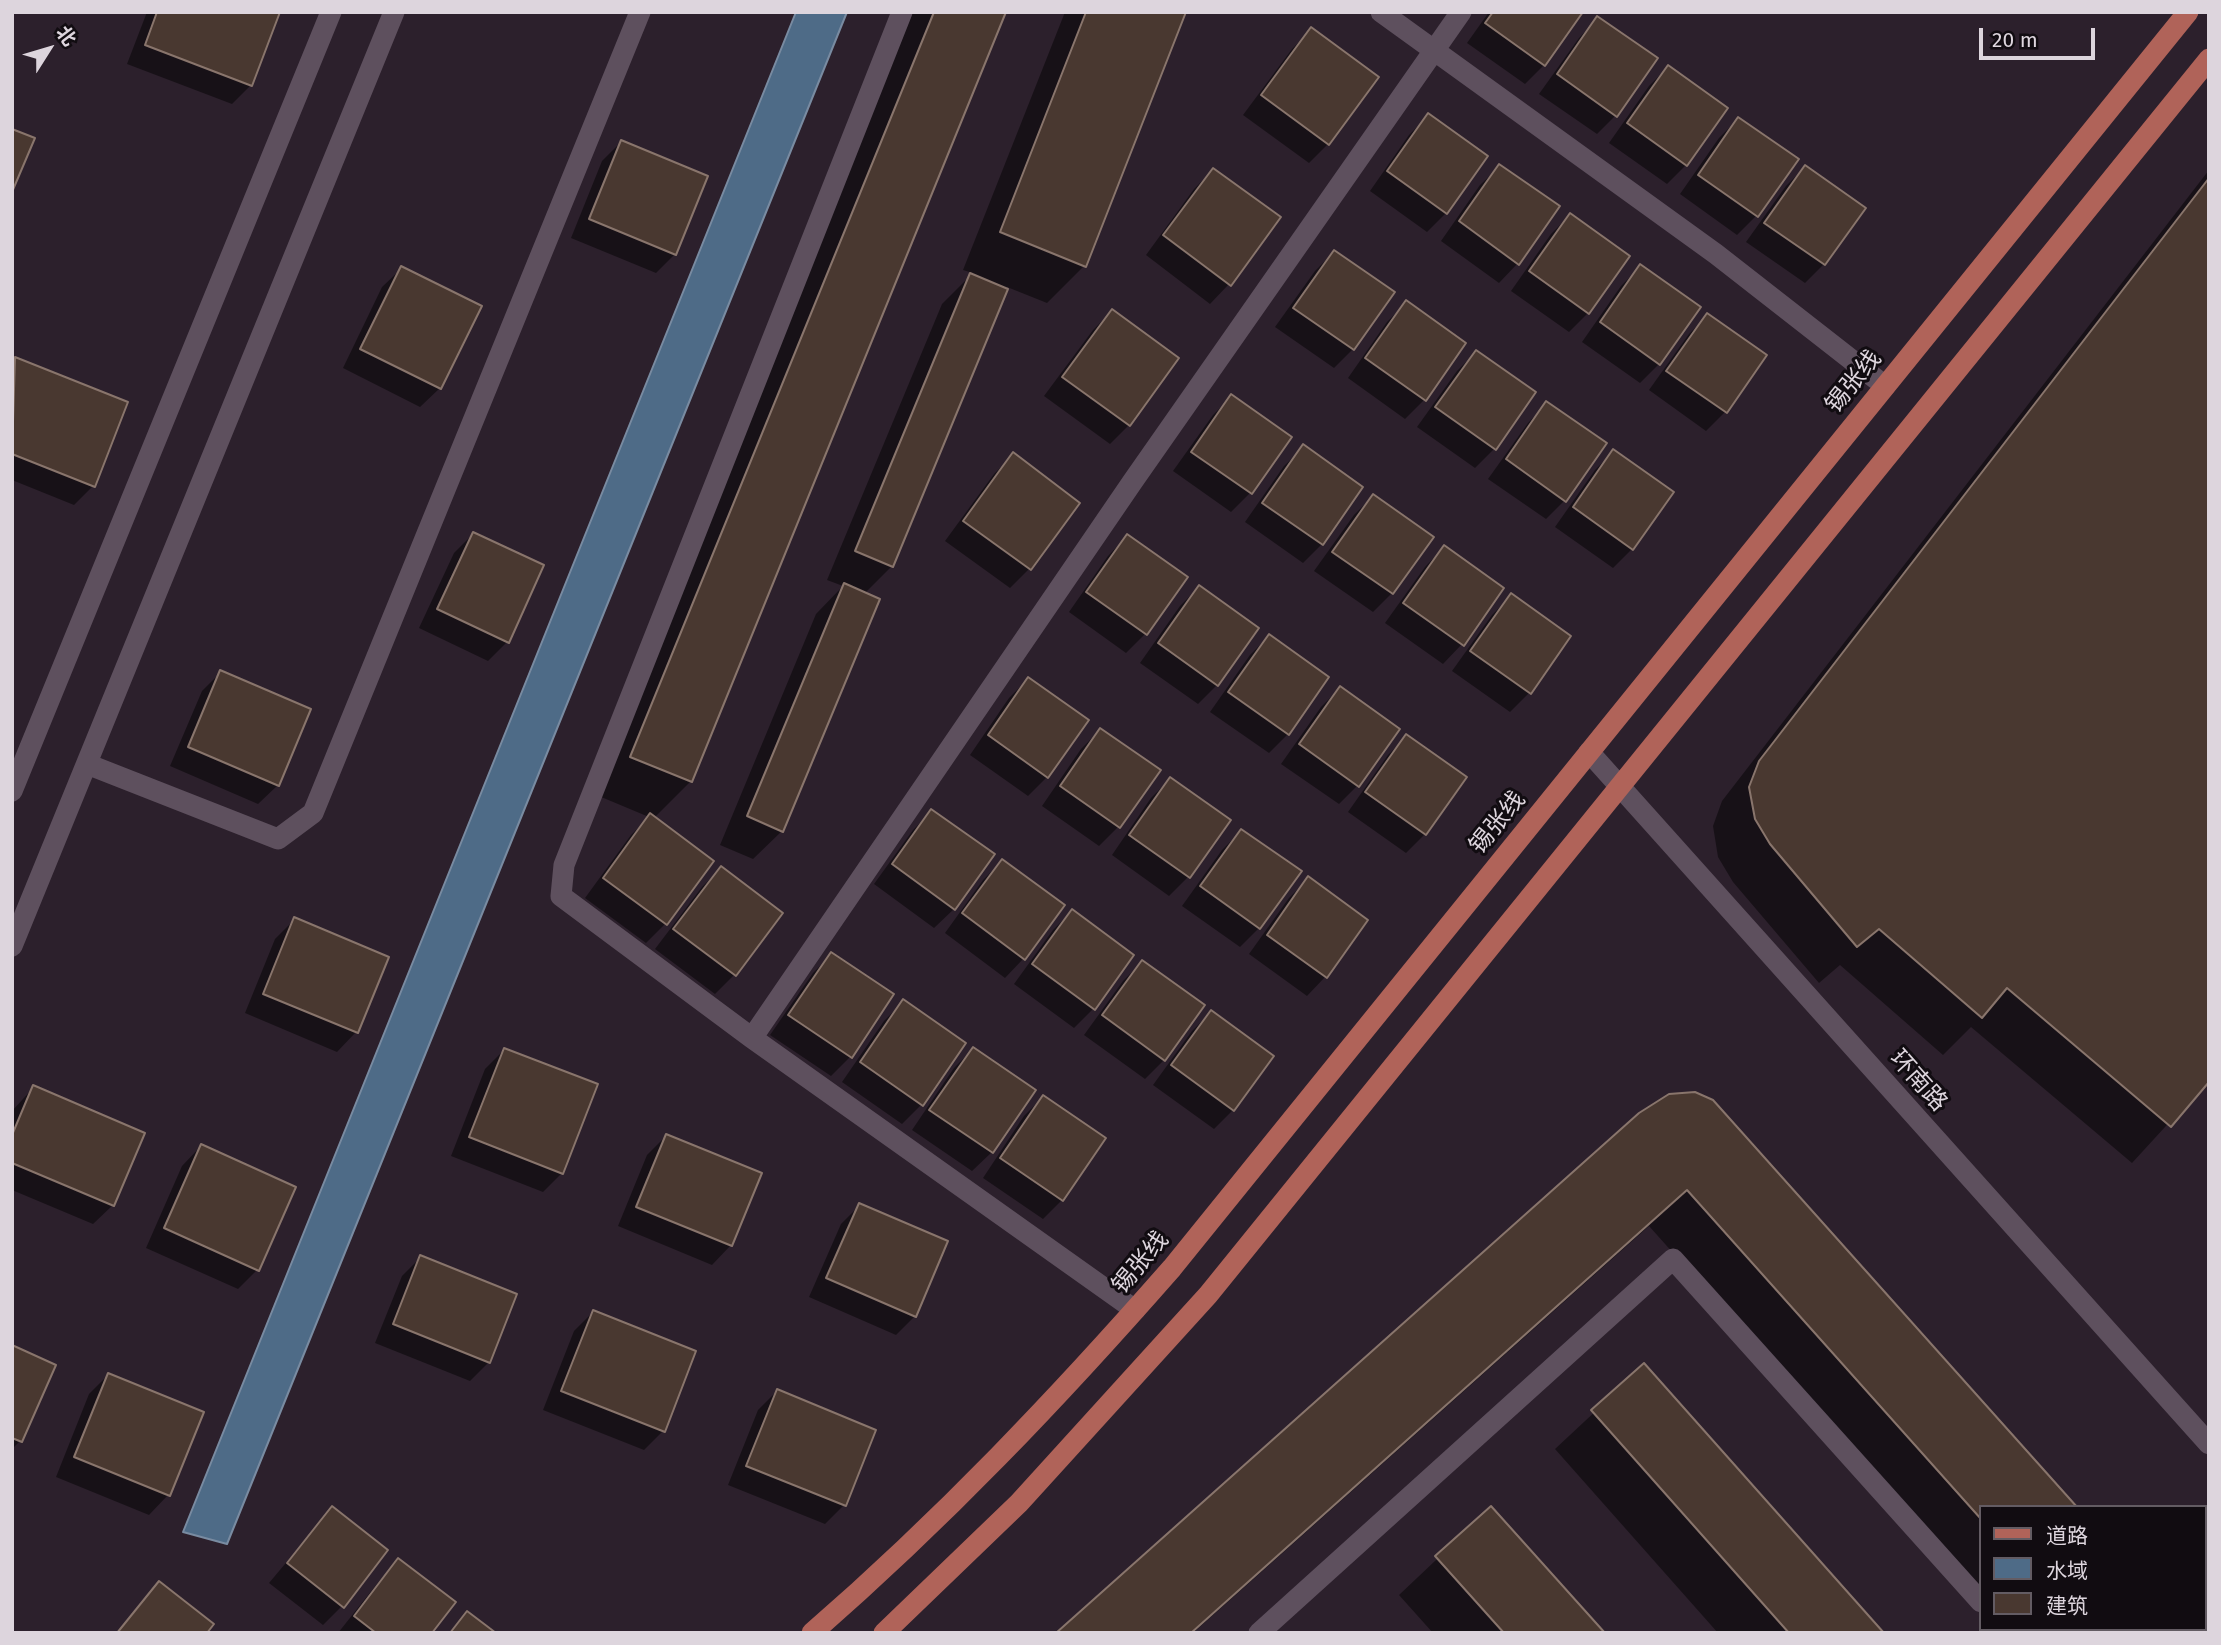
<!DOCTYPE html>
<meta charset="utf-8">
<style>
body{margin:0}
#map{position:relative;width:2221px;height:1645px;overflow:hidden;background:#2c202c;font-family:"Fira Sans","Noto Sans SC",sans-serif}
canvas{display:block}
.frame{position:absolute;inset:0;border:14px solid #ddd5dd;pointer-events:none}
.legend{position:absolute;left:1979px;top:1505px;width:228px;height:126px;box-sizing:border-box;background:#110c11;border:2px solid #635c63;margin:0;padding:9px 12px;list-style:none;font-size:21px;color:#ddd5dd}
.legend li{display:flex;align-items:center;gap:14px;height:35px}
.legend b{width:35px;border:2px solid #635c63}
.north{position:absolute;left:14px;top:14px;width:70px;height:70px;-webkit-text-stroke:5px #110c11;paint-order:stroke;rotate:53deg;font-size:19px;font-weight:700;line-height:28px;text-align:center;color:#ddd5dd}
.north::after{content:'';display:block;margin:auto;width:24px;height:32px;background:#ddd5dd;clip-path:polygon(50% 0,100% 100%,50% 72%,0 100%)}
.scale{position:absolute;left:1979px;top:28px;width:116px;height:32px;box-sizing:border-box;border:4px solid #ddd5dd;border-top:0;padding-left:9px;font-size:21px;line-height:24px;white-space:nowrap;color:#ddd5dd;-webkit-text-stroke:5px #110c11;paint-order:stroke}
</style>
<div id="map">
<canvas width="2221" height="1645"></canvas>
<div class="frame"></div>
<ul class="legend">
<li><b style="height:9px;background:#b06359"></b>道路</li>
<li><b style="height:19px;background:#4e6b87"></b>水域</li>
<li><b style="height:19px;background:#493830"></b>建筑</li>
</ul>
<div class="north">北</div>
<div class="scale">20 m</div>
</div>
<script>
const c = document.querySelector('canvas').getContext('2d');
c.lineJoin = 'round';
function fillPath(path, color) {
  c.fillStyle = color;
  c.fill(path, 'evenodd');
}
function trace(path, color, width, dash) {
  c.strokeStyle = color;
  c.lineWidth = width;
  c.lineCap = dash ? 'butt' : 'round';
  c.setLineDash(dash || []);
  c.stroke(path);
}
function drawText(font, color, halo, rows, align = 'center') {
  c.font = font + ' "Fira Sans","Noto Sans SC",sans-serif';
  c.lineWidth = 6;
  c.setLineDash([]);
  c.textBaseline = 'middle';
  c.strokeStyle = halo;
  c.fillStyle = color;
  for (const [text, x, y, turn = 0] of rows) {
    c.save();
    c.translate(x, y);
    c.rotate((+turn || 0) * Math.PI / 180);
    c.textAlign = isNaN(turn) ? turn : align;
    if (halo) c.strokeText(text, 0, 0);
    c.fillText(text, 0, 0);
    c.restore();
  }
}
const water = new Path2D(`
 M796 12H847L227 1544 183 1532Z`);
const shadow = new Path2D(`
 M147 12H278L251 85 232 104 127 64Z
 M913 12H1004L691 781 654 818 665 924 646 943 585 898 631 835 649 817 594 794Z
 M1065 12H1184L1084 266 1047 303 1007 287 892 566 864 594 782 831 753 859 720 845 816 614 843 586 827 580 942 304 973 273 963 270Z
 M1489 12H1581L1544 65 1525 84 1467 43Z
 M1598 18 1616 115 1597 134 1539 94 1579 38Z
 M1311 30 1328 144 1309 163 1243 115 1292 49Z
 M1668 67 1686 165 1667 184 1609 143 1649 86Z
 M1428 116 1446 213 1427 232 1370 191 1409 135Z
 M1738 119 1796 160 1756 216 1737 235 1680 194 1719 138Z
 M621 142 675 254 656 273 571 238 602 161Z
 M1500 166 1518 263 1499 283 1441 241 1480 185Z
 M1805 167 1863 208 1824 264 1805 283 1746 242 1786 186Z
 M1213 170 1229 284 1210 304 1146 255 1194 189Z
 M2209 170V1079L2132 1163 1971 1027 1943 1055 1840 965 1819 983 1733 882 1718 857 1713 826 1722 801Z
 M1570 215 1588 313 1569 332 1511 291 1551 234Z
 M1334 252 1392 293 1353 349 1334 368 1275 327 1315 271Z
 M1640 267 1698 308 1659 364 1640 383 1582 342 1621 286Z
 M402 268 440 388 420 407 343 368 382 287Z
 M1406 303 1424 400 1405 419 1348 378 1387 322Z
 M1112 311 1177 359 1129 425 1110 444 1044 396 1093 330Z
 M1708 315 1765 356 1725 412 1706 431 1649 390 1689 334Z
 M1476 352 1534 393 1494 449 1475 468 1417 427 1457 371Z
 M15 359 93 486 74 505 12 480V362Z
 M1232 396 1290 437 1250 493 1231 512 1173 471 1213 415Z
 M1547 403 1565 500 1546 519 1488 479 1528 423Z
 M1304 447 1322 544 1303 563 1245 522 1284 466Z
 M1614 451 1632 549 1613 568 1555 527 1595 470Z
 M1013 455 1078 503 1029 569 1010 588 945 541 994 474Z
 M1373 496 1431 537 1392 593 1373 612 1314 571 1354 515Z
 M473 534 507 642 488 661 419 628 454 553Z
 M1127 536 1185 578 1145 634 1126 653 1069 612 1108 556Z
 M1444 547 1462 644 1443 664 1385 623 1425 567Z
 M1199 587 1217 685 1198 704 1140 663 1180 606Z
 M1511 596 1569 637 1529 693 1510 712 1452 671 1492 615Z
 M1269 636 1288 734 1269 753 1210 712 1250 655Z
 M221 672 278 785 258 804 170 766 202 691Z
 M1028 679 1047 777 1028 796 970 755 1009 698Z
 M1340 688 1358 785 1339 804 1281 764 1321 707Z
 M1100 730 1158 771 1118 827 1099 846 1042 806 1081 749Z
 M1407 736 1425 834 1406 853 1348 812 1388 755Z
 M1170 779 1188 877 1169 896 1112 855 1151 798Z
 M932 811 954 909 934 928 874 884 913 830Z
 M1241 831 1259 928 1240 947 1182 906 1222 850Z
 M1002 861 1024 958 1005 978 945 933 983 880Z
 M721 868 781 913 734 975 715 994 655 949 702 887Z
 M1308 879 1326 976 1307 996 1249 954 1289 898Z
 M1072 911 1132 955 1093 1009 1074 1028 1014 984 1053 930Z
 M294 920 387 958 356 1032 337 1052 245 1013 275 939Z
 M832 954 850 1057 831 1076 770 1035 813 973Z
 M1142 962 1164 1060 1145 1079 1084 1035 1123 981Z
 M903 1002 921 1105 902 1124 842 1082 884 1021Z
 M1211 1012 1233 1110 1214 1129 1153 1085 1192 1031Z
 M973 1049 1033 1091 992 1152 972 1171 912 1130 954 1068Z
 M504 1050 562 1173 543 1192 451 1156 485 1069Z
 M33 1088 113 1205 93 1224 12 1190V1111Z
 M1043 1097 1062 1200 1043 1219 983 1178 1024 1116Z
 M1640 1114 1981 1507V1598L1649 1226 1193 1633H1059Z
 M666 1136 731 1245 712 1265 618 1226 647 1155Z
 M201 1146 257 1270 238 1289 146 1248 182 1166Z
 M860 1205 915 1316 896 1335 809 1297 841 1224Z
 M421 1257 489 1362 470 1381 375 1343 402 1276Z
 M593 1312 663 1431 644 1450 543 1410 574 1331Z
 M12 1347 20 1441 12 1449Z
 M1644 1366 1882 1633H1718L1555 1449Z
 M108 1375 201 1413 168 1495 149 1515 56 1477 89 1394Z
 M777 1391 844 1505 825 1524 728 1485 758 1410Z
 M332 1508 342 1606 323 1625 269 1583Z
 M1491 1508 1603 1633H1433L1399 1595Z
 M399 1560 430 1633H338L380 1580Z
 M159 1583 205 1633H116Z
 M2009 1629H2184L2187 1633H2012Z`);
const building = new Path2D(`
 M157 12H280L252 86 145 45Z
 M934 12H1006L692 782 630 757Z
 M1086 12H1186L1086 267 1000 232Z
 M1493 12H1583L1545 66 1485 23Z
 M1597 16 1658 58 1617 117 1557 74Z
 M1311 27 1379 77 1329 145 1261 95Z
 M1668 65 1728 108 1687 166 1627 123Z
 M1428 113 1488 156 1447 214 1387 171Z
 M1738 117 1799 159 1758 217 1698 175Z
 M12 129 35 138 12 192Z
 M621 140 708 176 676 255 589 219Z
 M1499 164 1560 206 1519 265 1459 221Z
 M1805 165 1866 208 1825 265 1764 223Z
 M1213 168 1281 217 1231 286 1163 235Z
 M2209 178V1082L2171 1127 2007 988 1982 1018 1879 929 1857 947 1770 844 1755 819 1749 787 1759 761Z
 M1570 213 1630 256 1589 314 1529 271Z
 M1334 250 1395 292 1354 350 1293 308Z
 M1640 264 1701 307 1660 365 1600 322Z
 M401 266 482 306 441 389 360 349Z
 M970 273 1008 289 893 567 855 551Z
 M1406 300 1466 343 1426 401 1365 358Z
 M1112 309 1179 358 1130 426 1062 377Z
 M1707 313 1767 355 1727 413 1666 371Z
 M1476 350 1536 392 1496 450 1435 407Z
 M15 357 128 402 95 487 12 454Z
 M1231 394 1292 437 1252 494 1191 452Z
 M1546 401 1607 443 1566 502 1506 459Z
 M1303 444 1363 487 1323 545 1262 503Z
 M1613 449 1674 492 1633 550 1573 507Z
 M1013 452 1080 503 1031 570 963 521Z
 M1373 494 1434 537 1393 594 1332 552Z
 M473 532 544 565 509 643 437 609Z
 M1127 534 1188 577 1147 635 1086 592Z
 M1444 545 1504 588 1464 646 1403 603Z
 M844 583 880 599 783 832 747 816Z
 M1199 585 1259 628 1218 686 1158 643Z
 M1511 593 1571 636 1531 694 1470 651Z
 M1269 634 1329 677 1289 735 1228 692Z
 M220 670 311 709 279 786 188 747Z
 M1028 677 1089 720 1048 778 988 735Z
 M1340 686 1400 729 1359 787 1299 744Z
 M1100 728 1161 770 1120 828 1060 786Z
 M1406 734 1467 777 1426 835 1365 792Z
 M1170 777 1231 820 1190 878 1129 835Z
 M931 809 995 854 955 910 892 864Z
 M650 813 714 861 667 925 603 878Z
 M1241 829 1302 871 1260 929 1200 886Z
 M1002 859 1065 905 1025 960 962 913Z
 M721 866 783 913 736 976 673 929Z
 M1308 876 1368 920 1327 978 1267 935Z
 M1072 909 1134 955 1095 1010 1032 964Z
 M294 917 389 957 358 1033 263 994Z
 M831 952 894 994 852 1058 788 1015Z
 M1142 960 1205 1005 1165 1061 1102 1015Z
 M903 999 966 1043 923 1106 860 1062Z
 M1211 1010 1274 1056 1234 1111 1171 1065Z
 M973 1047 1036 1090 993 1153 929 1110Z
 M504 1048 598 1084 563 1174 469 1137Z
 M33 1085 145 1133 114 1206 12 1163V1135Z
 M1695 1092 1713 1100 2077 1507H1981V1519L1687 1190 1191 1633H1056L1639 1113 1669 1094Z
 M1043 1095 1106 1138 1063 1201 1000 1158Z
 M666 1134 762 1173 732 1246 636 1207Z
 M201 1144 296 1187 259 1271 164 1228Z
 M859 1203 948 1241 916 1317 826 1278Z
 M420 1255 517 1294 490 1363 393 1324Z
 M593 1310 696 1351 665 1432 561 1391Z
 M12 1345 56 1365 22 1442 12 1438Z
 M1644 1363 1884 1633H1789L1591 1410Z
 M108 1373 204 1412 170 1496 74 1457Z
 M777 1389 876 1430 846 1506 746 1466Z
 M332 1506 388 1550 344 1608 287 1563Z
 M1491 1506 1605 1633H1504L1435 1556Z
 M398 1558 456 1602 432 1633H376L354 1616Z
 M159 1581 214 1624 207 1633H117Z
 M467 1611 496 1633H450Z
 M2080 1629H2186L2189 1633H2083Z`);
const minor = new Path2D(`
 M902 12 564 865 561 896 752 1038 1135 1310
 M1381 12 1716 254 1885 386
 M1589 752 2209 1444
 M87 764 278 839 313 813 640 12
 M12 791 331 12
 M12 946 394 12
 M752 1038 1133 481 1461 12
 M2006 1629 2009 1633
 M1259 1633 1673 1259 1981 1602`);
const major = new Path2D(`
 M812 1633C943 1519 1058 1398 1172 1268L2188 12
 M884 1633 1019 1503 1208 1295 2209 59`);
const streetNames = [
 ["锡张线",1854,382,-51],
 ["锡张线",1498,823,-51],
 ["环南路",1918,1081,48],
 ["锡张线",1141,1263,-50]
];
fillPath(water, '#4e6b87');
trace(water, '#798ba1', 2);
fillPath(shadow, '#0007');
fillPath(building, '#493830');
trace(building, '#89756c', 2);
trace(minor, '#5e505e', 21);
trace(major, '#b06359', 21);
drawText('24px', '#ddd5dd', '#110c11', streetNames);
</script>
